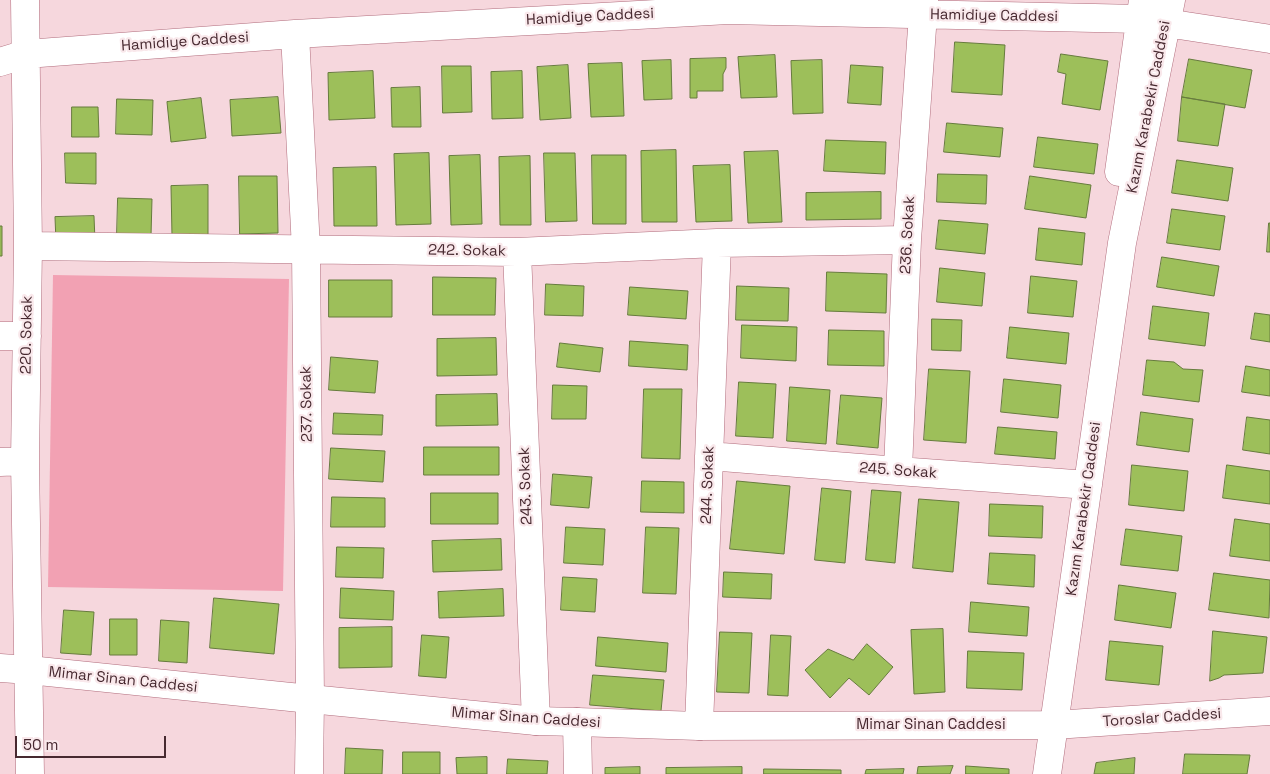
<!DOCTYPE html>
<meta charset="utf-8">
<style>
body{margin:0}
#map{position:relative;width:1270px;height:774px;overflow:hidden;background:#f6d7dd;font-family:"Space Grotesk",sans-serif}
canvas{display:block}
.scale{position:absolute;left:15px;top:736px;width:151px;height:22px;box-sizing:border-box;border:2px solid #472930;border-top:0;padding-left:6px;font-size:15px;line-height:18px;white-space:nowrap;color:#472930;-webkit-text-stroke:4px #f9e8eb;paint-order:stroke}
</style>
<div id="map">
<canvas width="1270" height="774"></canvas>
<div class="scale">50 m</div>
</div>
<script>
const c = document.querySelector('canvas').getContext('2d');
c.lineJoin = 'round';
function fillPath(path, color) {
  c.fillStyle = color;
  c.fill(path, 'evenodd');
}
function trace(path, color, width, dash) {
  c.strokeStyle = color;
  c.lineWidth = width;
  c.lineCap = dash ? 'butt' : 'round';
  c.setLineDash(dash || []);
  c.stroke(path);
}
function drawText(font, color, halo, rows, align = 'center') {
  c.font = font + ' "Space Grotesk",sans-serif';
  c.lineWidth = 4.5;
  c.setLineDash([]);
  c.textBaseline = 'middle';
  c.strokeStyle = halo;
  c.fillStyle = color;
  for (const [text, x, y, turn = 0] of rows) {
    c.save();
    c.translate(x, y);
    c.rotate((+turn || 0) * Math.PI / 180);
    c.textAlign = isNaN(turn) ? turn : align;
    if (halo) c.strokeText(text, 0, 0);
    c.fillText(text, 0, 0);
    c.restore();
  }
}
const green = new Path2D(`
 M53 275 289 279 283 591 48 587Z`);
const building = new Path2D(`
 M955 42 1005 45 1002 95 952 92Z
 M1061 54 1108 61 1100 110 1062 104 1066 74 1058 72Z
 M775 55 777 97 741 98 738 57Z
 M726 58V68L723 74V91H697V98H690V59Z
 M1189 59 1252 70 1245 108 1182 97Z
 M671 60 672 99 644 100 642 61Z
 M822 60 823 113 793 114 791 61Z
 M622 63 624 116 591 117 588 64Z
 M568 65 571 118 540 120 537 67Z
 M851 65 883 67 881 105 848 103Z
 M442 66H471L472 112 443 113Z
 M373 71 375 118 329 120 328 73Z
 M522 71 523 118 492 119 491 72Z
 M420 87 421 127H392L391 88Z
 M278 97 281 133 232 136 230 100Z
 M1182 97 1225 104 1218 146 1178 141Z
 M201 98 206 138 171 142 167 102Z
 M117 99 153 100 152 135 116 134Z
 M72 107H98L99 137H72Z
 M947 123 1003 128 1000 157 944 152Z
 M1038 137 1098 144 1094 174 1034 167Z
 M826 140 886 142 885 174 824 171Z
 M676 150 677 222H642L641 151Z
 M778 151 782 222 748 223 744 152Z
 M65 153H96V184L66 183Z
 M429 153 431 224 396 225 394 154Z
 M544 153H575L577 221 546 222Z
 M480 155 482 224 451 225 449 156Z
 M592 155H626V224H593Z
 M530 156 531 225H500L499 157Z
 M1177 160 1233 168 1228 201 1172 193Z
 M730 165 732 221 696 222 693 166Z
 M376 167 377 226H334L333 168Z
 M938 174 987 175 986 204 937 202Z
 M239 176H277L278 233 240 234Z
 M1030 176 1091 185 1086 218 1025 209Z
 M208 185V235L172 236 171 186Z
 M881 192V219L806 220V193Z
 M118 198 152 199 151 236 117 234Z
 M1172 209 1225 216 1220 250 1167 243Z
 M94 216 95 241 56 242 55 217Z
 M939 220 988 224 985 254 936 249Z
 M1269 223H1270V252H1267Z
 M0 226H2V256H0Z
 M1039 228 1085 233 1082 265 1036 260Z
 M1162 257 1219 266 1214 296 1157 287Z
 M940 268 985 273 982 306 937 302Z
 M827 272 887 274 886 313 826 311Z
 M1031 276 1077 281 1073 317 1028 313Z
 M433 277 496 278 495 315H433Z
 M329 280H392V317H329Z
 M546 284 584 286 583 316 545 315Z
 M737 286 789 288 788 321 736 320Z
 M630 287 688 291 686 319 628 315Z
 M1153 306 1209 313 1205 346 1149 339Z
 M1255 313 1270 315V342L1251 339Z
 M932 319 962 320 961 351 932 350Z
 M742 325 797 327 796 361 741 358Z
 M1010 327 1069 333 1066 364 1007 358Z
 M829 330 884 331V366L828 365Z
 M496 338 497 375 437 376V339Z
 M630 341 688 345 687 370 629 366Z
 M560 343 603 348 600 372 557 367Z
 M331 357 378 361 375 393 329 390Z
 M1147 360 1174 362 1183 369 1203 370 1199 402 1143 395Z
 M1246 366 1270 370V396L1242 392Z
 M929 369 970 371 966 443 924 440Z
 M1004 379 1061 385 1058 418 1001 412Z
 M739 382 776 384 773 438 736 436Z
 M553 385 587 386 586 419H552Z
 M790 387 830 390 826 444 787 441Z
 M644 389H682L680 459 642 458Z
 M497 394 498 425 436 426V395Z
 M841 395 882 398 878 448 837 444Z
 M1141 412 1193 419 1189 452 1137 445Z
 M334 413 383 415 382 435 333 434Z
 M1247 417 1270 420V454L1243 450Z
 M998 427 1057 432 1055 459 995 454Z
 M424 447H499V475H424Z
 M331 448 385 451 383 482 329 479Z
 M1132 465 1188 471 1184 511 1129 505Z
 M1227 465 1270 471V504L1223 498Z
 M553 474 592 477 589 508 551 505Z
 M642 481 684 482V513L641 512Z
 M737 481 790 486 784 554 730 549Z
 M822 488 851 491 845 563 815 560Z
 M872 490 901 492 895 563 866 560Z
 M431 493H498V524H431Z
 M332 497 385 498V527H331Z
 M919 499 959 502 953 572 913 568Z
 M990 504 1043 506 1042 538 989 536Z
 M1235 519 1270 524V561L1230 556Z
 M566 527 605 529 603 565 564 563Z
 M646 527 679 528 676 594 643 593Z
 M1126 529 1182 536 1178 571 1121 565Z
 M501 539 502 570 433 572 432 541Z
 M337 547 384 548 383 578 336 577Z
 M990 553 1035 555 1034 587 988 584Z
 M724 572 772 574 771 599 723 597Z
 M1214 573 1270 580 1269 618 1209 610Z
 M563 577 597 579 595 612 561 610Z
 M1119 585 1176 593 1171 628 1115 620Z
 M341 588 394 591 393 620 340 618Z
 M503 589 504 616 439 618 438 592Z
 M214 598 279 604 274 654 210 648Z
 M971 602 1029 607 1027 636 969 632Z
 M64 610 94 612 91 655 61 653Z
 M110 619H137V655H110Z
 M161 620 189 622 187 663 159 661Z
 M392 627V667L339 668V628Z
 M943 629 945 692 914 694 911 630Z
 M1213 631 1267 637 1263 673 1224 675 1219 678 1210 681Z
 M720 632 752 633 749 693 717 692Z
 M422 635 449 637 446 678 419 676Z
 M771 635 791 636 788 696 768 695Z
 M598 637 668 643 666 672 596 666Z
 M1110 641 1163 646 1159 685 1106 680Z
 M867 644 893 667 869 695 849 678 830 698 805 670 828 649 853 660Z
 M968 651 1024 653 1022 690 967 688Z
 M593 675 664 680 661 711 590 705Z
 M346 748 383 750 382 774H345Z
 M403 752H440V774H403Z
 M1185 754 1250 755 1247 774H1183Z
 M487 757V774H457L456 758Z
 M1135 758 1134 774H1094L1096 763Z
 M508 759 548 761 547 774H507Z
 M953 766 950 774H917L918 767Z
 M966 766 1009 769V774H966Z
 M640 767V774H605V768Z
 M742 767V774H666V768Z
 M764 769 841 770V774H764Z
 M904 769 903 774H865L866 770Z`);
const minor = new Path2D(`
 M25 0 28 246 25 461 30 774
 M295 34 306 249 310 699 309 774
 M0 62 26 54 295 34 728 10 1140 19 1270 39
 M1119 172 1143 0
 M28 246 517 252 717 243 907 240
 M517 252 536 721
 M0 336H27
 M709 456 898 471 1088 485
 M0 462 25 461
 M898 471 907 240 924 0
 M577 722 578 774
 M699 726 717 243
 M1047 774 1122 243 1171 0`);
const major = new Path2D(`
 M0 668 29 670 310 699 536 721 577 722 699 726 1054 725 1270 711`);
const streetNames = [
 ["Hamidiye Caddesi",994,16,1],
 ["Hamidiye Caddesi",590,17,-3],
 ["Hamidiye Caddesi",185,42,-4],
 ["Kazım Karabekir Caddesi",1149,107,-79],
 ["236. Sokak",908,235,-87],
 ["242. Sokak",467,251,1],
 ["220. Sokak",27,335,-89],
 ["237. Sokak",307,404,-91],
 ["245. Sokak",898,471,4],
 ["244. Sokak",708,485,-88],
 ["243. Sokak",526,486,-92],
 ["Kazım Karabekir Caddesi",1084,509,-82],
 ["Mimar Sinan Caddesi",123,680,6],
 ["Mimar Sinan Caddesi",526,718,4],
 ["Toroslar Caddesi",1162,718,-4],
 ["Mimar Sinan Caddesi",931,725]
];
fillPath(green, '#f2a1b3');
fillPath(building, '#9dbf5a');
trace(building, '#667b3d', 1);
trace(minor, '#b16c7c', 29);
trace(major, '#b16c7c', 29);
trace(minor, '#fff', 28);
trace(major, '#fff', 28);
drawText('15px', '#472930', '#f9e8eb', streetNames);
</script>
